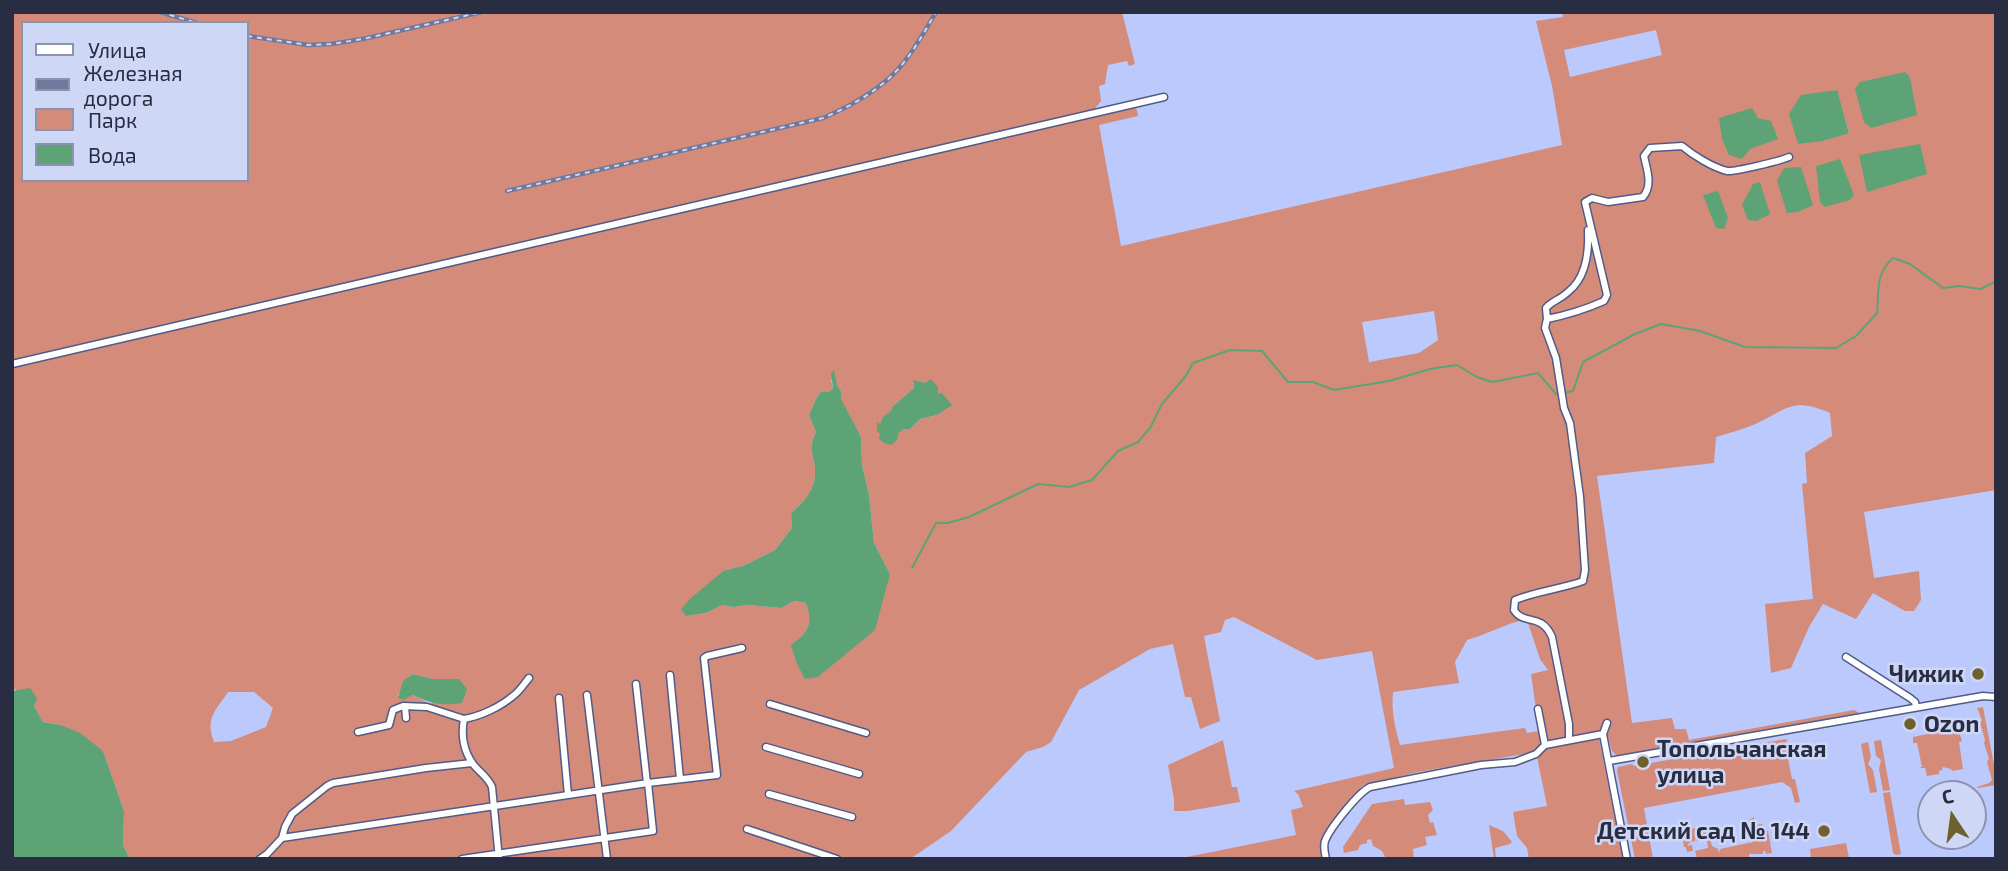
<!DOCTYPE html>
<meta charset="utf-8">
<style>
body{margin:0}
#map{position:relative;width:2008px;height:871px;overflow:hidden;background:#bcc9fd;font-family:"Exo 2",sans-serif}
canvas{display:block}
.frame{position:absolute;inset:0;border:14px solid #282d41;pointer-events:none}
.legend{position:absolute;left:21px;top:21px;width:228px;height:161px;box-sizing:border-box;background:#cfd7f7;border:2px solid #8c93ae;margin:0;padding:9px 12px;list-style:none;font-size:21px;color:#282d41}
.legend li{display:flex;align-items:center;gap:14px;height:35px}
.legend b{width:35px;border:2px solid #8c93ae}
.north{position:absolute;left:1917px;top:780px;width:70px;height:70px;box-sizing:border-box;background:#cfd7f7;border:2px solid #8c93ae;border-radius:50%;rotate:347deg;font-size:19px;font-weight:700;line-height:28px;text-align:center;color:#282d41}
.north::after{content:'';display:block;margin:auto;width:24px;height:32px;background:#6f612e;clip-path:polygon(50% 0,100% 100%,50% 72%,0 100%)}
</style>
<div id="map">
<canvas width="2008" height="871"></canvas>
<div class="frame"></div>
<ul class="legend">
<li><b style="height:9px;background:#fff"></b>Улица</li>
<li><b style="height:9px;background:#70799c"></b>Железная дорога</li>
<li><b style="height:19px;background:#d48b79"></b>Парк</li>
<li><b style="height:19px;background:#5ea376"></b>Вода</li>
</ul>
<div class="north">С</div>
</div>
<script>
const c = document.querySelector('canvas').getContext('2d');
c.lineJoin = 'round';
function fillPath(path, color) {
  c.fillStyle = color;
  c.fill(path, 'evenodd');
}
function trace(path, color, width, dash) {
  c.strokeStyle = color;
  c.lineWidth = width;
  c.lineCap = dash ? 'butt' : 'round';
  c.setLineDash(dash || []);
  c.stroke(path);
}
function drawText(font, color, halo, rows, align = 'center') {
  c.font = font + ' "Exo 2",sans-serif';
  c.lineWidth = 5;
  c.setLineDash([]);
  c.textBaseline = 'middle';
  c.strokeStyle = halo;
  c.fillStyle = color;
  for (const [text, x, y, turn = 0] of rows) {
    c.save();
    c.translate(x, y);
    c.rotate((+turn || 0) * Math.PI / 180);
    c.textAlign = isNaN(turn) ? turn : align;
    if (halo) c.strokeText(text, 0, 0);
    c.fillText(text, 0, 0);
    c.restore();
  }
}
const green = new Path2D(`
 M12 12H1122L1135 64 1129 66 1127 61 1108 65 1105 84 1099 86 1101 101 1092 112 12 360ZM23 23H247V180H23Z
 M1562 12H1996V490L1864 512 1874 578 1919 571 1921 600 1914 611H1905L1873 593 1856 619 1823 604 1809 627 1791 668 1771 673 1765 604 1813 599 1802 484 1807 483 1805 453 1832 436 1830 413C1791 396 1787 410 1753 425 1741 430 1728 433 1716 437L1714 463 1597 476 1632 723 1672 718 1675 729H1686L1689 740 1854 710 1861 714 1618 757 1612 751 1607 733 1598 734 1623 858 1529 859 1527 848 1517 836 1513 812 1547 806 1536 752 1418 772 1362 786 1321 844 1322 859H1177L1296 835 1291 810 1303 807 1298 794 1294 791 1394 768 1372 651 1317 660 1234 617 1225 620 1221 632 1204 636 1220 721 1200 729 1191 697H1185L1173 644 1150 649 1079 690 1051 742 1043 747 1026 752 951 831 910 859H130L123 845 124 811 103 751 61 725 43 722 34 706 15 689 12 691V367L1134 107 1137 110 1138 116 1099 125 1121 246 1562 145 1552 86 1536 21 1563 17ZM1656 30 1662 55 1570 77 1564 50ZM1836 90 1849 132 1823 141 1819 94ZM1434 311 1438 340 1419 353 1369 362 1362 322ZM835 378 837 385 841 391 840 399 861 437 862 465 869 495 874 543 890 574 791 645C809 632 813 624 806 603L794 601 781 608 748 605 733 607 722 605 706 613 686 616 710 583 723 571 745 565 775 550 792 528 791 513C802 505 814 490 815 476 817 459 806 451 816 432L809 415 817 397 821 392H829L833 388 831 380ZM913 381 925 383 937 388V415L920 419 910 429H904L898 434 877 423 880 424 891 411 892 407 914 388ZM1519 621 1528 623 1540 659 1548 670 1531 674 1539 731 1527 733 1525 728 1400 745C1395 728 1391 710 1393 692L1459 683 1455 662 1467 640C1485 635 1501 626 1519 621ZM413 674 433 679H459L430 704 413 695 404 700 398 695ZM228 692H254L273 708 266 727 231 741 214 742C205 719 215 711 228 692Z
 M1983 707 1996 775V785L1978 788 1977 787 1989 783 1992 780 1987 762 1989 759 1984 743 1985 740 1980 723 1982 720 1977 708Z
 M1958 728 1962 741 1959 742 1963 769 1952 771 1951 769 1943 767 1942 770 1939 771V774L1927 776 1925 768H1918L1922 767 1917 743H1913V737Z
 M1786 739 1788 741 1785 742 1792 779H1795L1800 802 1795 803 1791 788 1782 782 1644 808 1653 859H1635L1617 771 1618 767 1632 764 1634 766Z
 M1223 740 1232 787H1237L1240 802 1188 811H1174V799L1168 765Z
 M1881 740 1890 790 1883 791 1879 769 1881 760 1876 756 1874 741Z
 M1868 742 1871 757 1868 764 1873 770 1877 792 1870 793 1861 744Z
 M1890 792 1901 854 1896 855 1893 853 1883 793Z
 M1404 799 1405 805 1430 802 1433 810 1428 815 1430 823 1433 822 1437 835 1425 837 1427 845 1413 849 1414 859H1386L1382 851 1373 846 1371 839 1367 840V843L1360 845 1358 850 1344 853 1343 847 1372 804Z
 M1754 817 1755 825 1762 824 1764 831H1768L1772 853 1766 854 1765 851H1763V854H1749V857L1694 859 1697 858 1695 851 1708 848 1707 841H1697L1696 834 1695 841 1690 842 1687 846 1692 845 1693 851 1687 852 1686 847H1684L1682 834 1685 830 1712 825 1709 834 1712 846 1718 849 1719 853 1720 849 1753 842 1749 820Z
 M1489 825 1503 831 1512 842 1510 844 1495 848 1496 859H1494Z
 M1846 843 1849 858 1811 859 1810 849Z`);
const water = new Path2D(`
 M1905 72 1910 77 1917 115 1871 128 1864 122 1855 89 1860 82Z
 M1837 90 1849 133 1823 141 1798 144 1789 114 1801 95Z
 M1752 108 1758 118 1771 121 1778 139 1750 149 1742 159 1729 155 1722 139 1719 118Z
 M1920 144 1927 174 1867 192 1859 155Z
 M1840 159 1854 195 1850 200 1825 207 1820 202 1816 166Z
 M1801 167 1813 205 1798 212 1787 213 1777 181 1784 168Z
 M1760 182 1770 214 1757 221 1748 220 1742 205 1753 184Z
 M1718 191 1728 218 1724 229 1716 228 1703 195Z
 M834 370 837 385 841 391V399L861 437 862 465 869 495 874 543 890 574 875 630 818 677 805 679 797 664 791 645C809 632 813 624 806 603L794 601 781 608 748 605 733 607 722 605 706 613 686 616 681 609 691 598 723 571 745 565 775 550 792 528 791 513C802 505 814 490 815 476 817 458 806 452 816 432L809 415 817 397 821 392H829L833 388 831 373Z
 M931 379 938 387V394L942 393 952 405 937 415 920 419 910 429H904L898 434 897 440 891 445 884 443 879 439 880 434 877 431V422L880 424 883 417 891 411 892 407 914 388 913 380 925 383Z
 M413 674 433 679H459L467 689 462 703C441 706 432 704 413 695L404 700 398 698 403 681Z
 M30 688 37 698 34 706 43 722 61 725 80 733 103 751 124 811 123 845 130 859H12V691Z`);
const stream = new Path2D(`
 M1563 393 1573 391 1583 362 1635 334 1661 324 1700 331 1745 347 1836 348 1856 336 1877 313C1879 291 1875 274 1893 258L1910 264 1943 288 1959 286 1981 289 1996 281
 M912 568 936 523H948L969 517 1038 484 1069 487 1092 480 1118 451 1138 442 1150 428 1162 404 1185 377 1193 363 1230 350 1262 351 1288 382H1313L1334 390 1389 381 1430 369 1457 365 1477 377 1492 382 1538 373 1556 394H1558`);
const minor = new Path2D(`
 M1547 319 1546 308C1552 301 1561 299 1568 292 1586 278 1589 251 1588 230
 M12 364 1164 97
 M1846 657 1910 698 1915 702 1916 707
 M670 675 680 779
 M636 684 647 783
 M587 695 607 859
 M559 698 568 795
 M770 704 866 733
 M405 706 406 718
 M1538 709 1545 745
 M464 719C461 735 463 750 473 764 479 772 488 777 492 787L499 859
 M1607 723 1603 734 1627 859
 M358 732 389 725 393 710 403 706 427 707 464 719C481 716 500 707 513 696 519 692 524 684 529 678
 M1569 740V724L1552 637C1541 612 1524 626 1514 610L1515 600C1537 591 1561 589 1583 581L1585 570 1580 497 1570 423 1564 408 1556 358 1545 328 1547 319C1567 315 1586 309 1604 301L1607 295 1585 202 1592 198 1608 202 1643 197C1653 185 1647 170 1644 156L1650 148 1682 146C1694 156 1712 167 1727 171 1734 172 1780 161 1789 157
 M766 747 859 774
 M1609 761 1983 696 1996 697
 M769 794 852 817
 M747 829 837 859
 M282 838 648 783 717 775 704 658 707 656 742 648
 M260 859 267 854 282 838 285 827 292 814 327 786 333 783 426 768 472 763
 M462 859 653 831 648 783
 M1326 859C1325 853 1323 847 1325 841 1330 828 1358 793 1370 787L1481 765 1515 762 1536 754 1545 745 1603 734`);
const rail = new Path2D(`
 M160 12 197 23
 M247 36 308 45 331 44 363 39 482 12
 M507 191 823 118C851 106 879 91 900 67 914 51 925 31 936 12`);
const markers = [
 [1978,674,7,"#6f612e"],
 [1910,724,7,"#6f612e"],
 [1643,762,7,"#6f612e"],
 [1824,831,7,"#6f612e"]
];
const poiNames = [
 ["Чижик",1964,674],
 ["Ozon",1924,724,"left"],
 ["Топольчанская",1657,749,"left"],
 ["улица",1657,775,"left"],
 ["Детский сад № 144",1810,831]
];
fillPath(green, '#d48b79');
fillPath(water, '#5ea376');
trace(stream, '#5ea376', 2);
trace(minor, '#515b88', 9);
trace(minor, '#fff', 6);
trace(rail, '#70799c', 4.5);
trace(rail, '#cfd7f7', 2, [5]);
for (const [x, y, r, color] of markers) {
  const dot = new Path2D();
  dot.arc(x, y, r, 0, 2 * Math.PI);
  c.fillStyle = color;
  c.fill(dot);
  trace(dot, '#cfd7f7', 2.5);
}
drawText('bold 23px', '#282d41', '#cfd7f7', poiNames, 'right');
</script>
